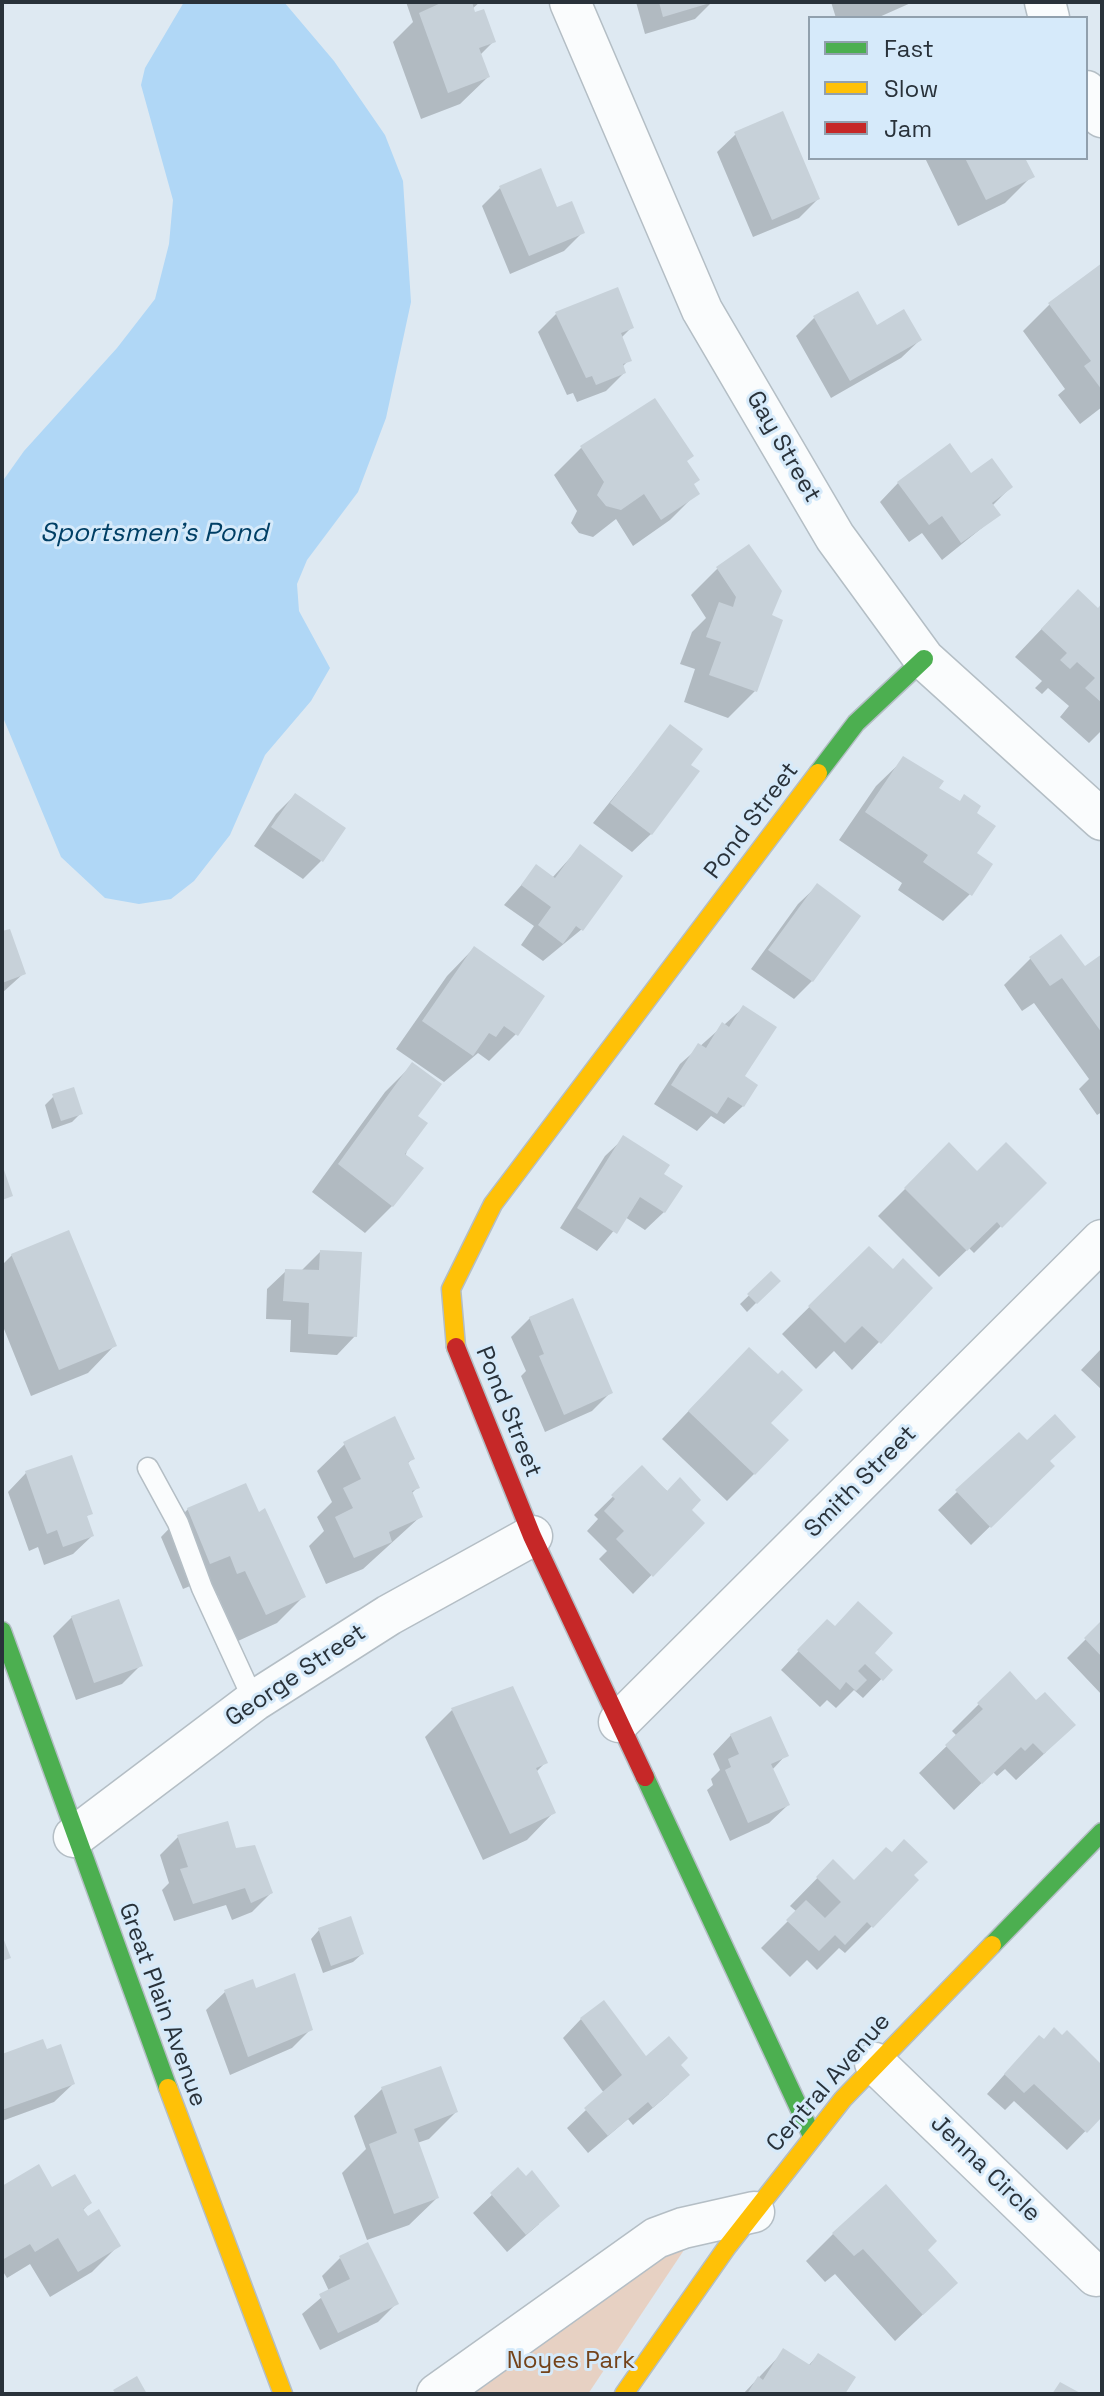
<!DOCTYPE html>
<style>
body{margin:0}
#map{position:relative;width:1104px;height:2396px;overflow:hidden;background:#dee9f2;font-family:"Space Grotesk",sans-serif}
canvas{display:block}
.frame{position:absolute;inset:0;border:4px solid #29323a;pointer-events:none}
.legend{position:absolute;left:808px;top:16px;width:280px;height:144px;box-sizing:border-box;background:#d6eafa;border:2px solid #91a0ad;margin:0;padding:10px 14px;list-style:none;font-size:24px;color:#29323a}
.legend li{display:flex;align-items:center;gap:16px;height:40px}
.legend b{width:40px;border:2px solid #91a0ad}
</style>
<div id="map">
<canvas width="1104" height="2396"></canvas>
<div class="frame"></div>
<ul class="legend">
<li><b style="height:10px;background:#4caf50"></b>Fast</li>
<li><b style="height:10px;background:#ffc107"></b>Slow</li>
<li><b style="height:10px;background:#c62828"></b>Jam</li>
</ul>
</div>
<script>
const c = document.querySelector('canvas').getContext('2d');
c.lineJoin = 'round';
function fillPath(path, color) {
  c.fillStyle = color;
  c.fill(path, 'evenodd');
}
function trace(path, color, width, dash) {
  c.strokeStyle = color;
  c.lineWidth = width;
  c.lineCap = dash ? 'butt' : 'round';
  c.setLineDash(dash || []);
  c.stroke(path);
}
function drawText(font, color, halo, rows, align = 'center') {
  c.font = font + ' "Space Grotesk",sans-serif';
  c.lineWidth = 6;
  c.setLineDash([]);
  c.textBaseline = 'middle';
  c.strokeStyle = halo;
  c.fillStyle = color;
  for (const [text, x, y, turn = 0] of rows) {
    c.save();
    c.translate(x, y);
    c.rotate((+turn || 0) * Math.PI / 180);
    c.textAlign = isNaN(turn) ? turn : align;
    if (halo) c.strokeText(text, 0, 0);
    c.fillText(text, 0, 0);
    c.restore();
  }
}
const green = new Path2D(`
 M684 2250 588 2394H468L662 2254Z`);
const water = new Path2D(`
 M184 2H284L334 61 385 135 403 181 411 302 386 418 358 492 307 560 297 584 299 611 330 668 311 701 265 755 230 835 194 881 171 899 139 904 105 898 61 857 2 715V482L24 451 117 348 155 299 169 244 173 200 141 85 145 68Z`);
const shadow = new Path2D(`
 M406 2H480L472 9 494 41 480 55 488 77 460 104 421 119 393 42 413 22Z
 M636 2H712L695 19 645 34Z
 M831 2H913L877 18H836Z
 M736 134 818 199 799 218 753 237 717 152Z
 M925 158H1023L1032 176 1005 203 958 226Z
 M501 187 556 209 582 233 564 251 510 274 482 206Z
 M1102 266V407L1080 424 1058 395 1065 389 1023 331 1050 304Z
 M556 314 632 327 621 338 629 360 622 367 624 373 606 391 577 402 573 393 567 395 538 332Z
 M814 318 876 328 920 340 901 358 831 398 796 336Z
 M581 448 685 462 697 493 670 520 633 546 616 519 593 537 579 533 571 523 577 511 554 475Z
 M971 476 1011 487 992 506 998 515 942 560 922 533 909 542 880 502 898 483Z
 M718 568 769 616 755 691 728 718 684 702 695 669 680 664 692 632 706 618 691 595Z
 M1102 606V730L1089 743 1060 717 1069 706 1048 688 1042 694 1035 688 1042 681 1015 657 1051 619 1098 610Z
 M670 727 688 765 651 834 632 852 593 823Z
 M904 759 936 789 974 813 970 894 943 921 898 890 902 883 839 840 876 786Z
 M295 795 321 861 303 879 254 846 276 814Z
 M580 847 582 929 543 961 521 945 534 926 504 905 537 867 552 878Z
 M817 886 812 981 794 999 751 969 798 904Z
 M2 933 23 974 2 993Z
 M474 948 516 1034 489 1061 478 1053 444 1082 396 1049 447 976Z
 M1102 957V1112L1097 1115 1079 1089 1089 1079 1034 1003 1022 1011 1004 985 1031 958 1084 969Z
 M743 1008V1106L724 1124 711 1116 697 1131 654 1104 680 1064Z
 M412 1065 416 1117 392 1206 365 1233 312 1192 385 1092Z
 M54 1096 81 1113 72 1122 52 1129 45 1105Z
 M624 1138 662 1175 664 1212 645 1230 625 1217 597 1251 560 1228 605 1156Z
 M949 1145 977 1174 1044 1183 974 1253 969 1248 939 1277 878 1216Z
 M869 1248 893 1271 931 1288 852 1370 834 1351 816 1369 782 1334Z
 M320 1252 355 1336 337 1355 290 1352 291 1320 266 1319 267 1289 286 1271 302 1270Z
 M12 1255 115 1345 88 1373 31 1396 2 1324V1265Z
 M771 1274 778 1281 747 1312 740 1304Z
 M530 1318 611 1392 592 1411 545 1432 521 1376 526 1371 511 1337Z
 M1102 1348V1390L1081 1370Z
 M722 1376H778L754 1474 727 1501 662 1439Z
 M345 1444 412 1459 407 1464 417 1488 411 1494 420 1517 363 1569 326 1584 309 1546 324 1531 317 1517 332 1502 317 1471Z
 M1048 1461 1052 1466 971 1545 938 1510 957 1492Z
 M642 1468 702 1523 633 1594 599 1559 607 1551 587 1531 598 1519 594 1515Z
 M26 1473 90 1513 85 1518 92 1536 73 1554 44 1565 38 1547 29 1551 8 1492Z
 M188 1509 258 1514 304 1596 277 1623 238 1641 218 1596 210 1600 202 1581 183 1589 161 1537Z
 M72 1617 140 1666 122 1684 76 1700 53 1636Z
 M1102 1623V1695L1067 1658Z
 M809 1640 873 1653 890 1670 863 1698 854 1690 836 1708 827 1700 820 1707 781 1670Z
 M979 1704 1046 1752 1016 1780 1005 1769 997 1776 993 1772 954 1810 919 1773 957 1736 952 1731Z
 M452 1710 545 1763 536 1772 554 1812 527 1840 483 1860 425 1737Z
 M731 1735 786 1755 772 1770 788 1805 769 1823 730 1841 707 1790 713 1785 711 1779 720 1770 713 1754Z
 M178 1837 235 1851 271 1893 252 1912 232 1920 226 1905 174 1921 162 1890 169 1883 160 1855Z
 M833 1862 854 1882 911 1875 872 1926 845 1953 839 1948 817 1970 807 1960 790 1977 761 1948 797 1912 790 1906Z
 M319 1930 362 1954 353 1962 323 1973 311 1939Z
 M252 1982 255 1990 311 2029 292 2048 230 2075 206 2010 225 1992Z
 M581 2019 645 2059 678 2065 669 2094 633 2125 628 2119 588 2153 567 2128 604 2093 563 2038Z
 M46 2052 73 2084 54 2102 2 2121V2058Z
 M1021 2056 1102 2068V2114L1067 2150 1014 2101 1005 2110 987 2094Z
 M440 2068 456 2112 429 2139 417 2143 437 2198 409 2225 367 2240 342 2173 366 2149 354 2116 382 2089Z
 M518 2170 539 2224 507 2252 473 2213Z
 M2 2188 52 2190 90 2203 82 2211 119 2245 92 2272 50 2297 30 2264 7 2278 2 2270Z
 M833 2234 926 2250 956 2283 895 2341 835 2274 825 2282 806 2261Z
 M340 2258 396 2304 378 2322 320 2350 302 2314 329 2291 322 2276Z
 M784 2351 808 2366 818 2355 843 2394H743Z`);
const building = new Path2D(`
 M443 2H472L475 12 484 9 496 42 479 48 490 77 448 93 419 13Z
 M659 2H710V3L663 17Z
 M783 111 820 199 772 220 734 132Z
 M965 158H1025L1035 177 986 200Z
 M541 168 557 207 572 201 585 233 529 256 499 186Z
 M1102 263V390L1084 366 1091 361 1048 303Z
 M618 287 634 328 621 333 632 361 623 364 626 373 596 385 592 376 586 378 555 312Z
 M858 291 877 325 904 309 922 340 850 381 813 316Z
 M655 398 694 456 687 461 700 480 694 484 700 494 661 520 644 494 621 510 606 506 597 495 604 482 580 446Z
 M950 443 971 473 992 458 1013 487 992 503 1001 515 961 543 942 516 929 525 897 482Z
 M749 544 782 591 772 615 783 620 757 692 709 675 721 642 706 637 719 602 733 607 736 597 716 567Z
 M1078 589 1098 608 1102 603V703L1085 688 1095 678 1077 662 1070 669 1060 660 1067 653 1041 629Z
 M670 724 703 749 691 765 700 771 652 835 610 803Z
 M903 756 944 781 939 788 960 801 964 794 981 806 977 813 996 826 977 853 993 864 972 896 923 862 928 855 865 812Z
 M295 793 346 828 323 862 271 827Z
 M580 844 623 876 583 931 576 926 563 944 538 925 551 907 521 885 536 864 555 878Z
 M817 883 861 916 813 982 768 950Z
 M10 929 26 974 2 983V931Z
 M1061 934 1085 966 1102 954V1033L1062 978 1050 986 1029 957Z
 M474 946 545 996 518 1036 504 1026 496 1037 489 1033 473 1056 422 1021Z
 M743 1005 777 1027 745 1076 758 1085 744 1107 728 1097 717 1114 671 1085 698 1043 706 1048 722 1022 729 1027Z
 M412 1062 442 1084 418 1116 428 1123 405 1154 424 1168 393 1207 338 1164Z
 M74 1087 83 1114 61 1121 52 1094Z
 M623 1135 670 1165 664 1174 683 1186 665 1213 640 1197 617 1234 577 1208Z
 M949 1142 977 1171 1006 1142 1047 1183 1002 1228 997 1222 967 1251 904 1188Z
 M2 1164 13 1196 2 1200Z
 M69 1230 117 1346 59 1370 11 1254Z
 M869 1246 893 1269 903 1258 933 1288 881 1344 862 1326 845 1343 808 1306Z
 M320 1250 362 1252 357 1337 308 1334 309 1303 283 1301 285 1269 319 1270Z
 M771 1271 781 1281 757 1304 747 1294Z
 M573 1298 613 1393 564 1415 539 1356 544 1354 529 1317Z
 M749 1347 778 1374 782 1370 803 1390 771 1423 789 1440 755 1475 688 1411Z
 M1055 1414 1076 1437 1050 1461 1055 1466 991 1528 955 1490 1019 1432 1027 1440Z
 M395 1416 415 1459 408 1462 420 1488 412 1491 423 1517 389 1532 392 1542 354 1558 335 1517 353 1508 343 1488 361 1479 343 1442Z
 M72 1455 93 1514 87 1516 94 1536 63 1547 57 1530 47 1534 25 1471Z
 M642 1465 667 1491 680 1477 701 1500 692 1510 705 1523 653 1577 616 1539 624 1531 604 1511 615 1499 611 1495Z
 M246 1483 259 1512 265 1508 306 1597 266 1615 245 1571 237 1574 230 1556 210 1564 187 1508Z
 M119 1599 143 1666 94 1683 71 1616Z
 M858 1601 893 1633 875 1653 893 1670 883 1681 865 1664 858 1671 867 1680 856 1691 846 1682 840 1690 797 1650 827 1619 835 1626Z
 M1102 1620V1657L1084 1638Z
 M1010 1671 1036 1700 1045 1692 1076 1725 1044 1754 1033 1743 1025 1751 1021 1747 982 1784 945 1745 983 1709 977 1703Z
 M513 1686 548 1763 536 1768 556 1813 510 1834 451 1708Z
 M771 1716 789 1756 771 1764 790 1805 748 1823 725 1770 731 1767 728 1759 739 1754 730 1734Z
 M228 1821 236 1848 255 1845 273 1893 251 1903 245 1888 193 1904 180 1869 188 1867 177 1835Z
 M904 1839 928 1862 914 1875 919 1880 873 1928 867 1922 845 1945 835 1935 819 1951 786 1920 806 1900 825 1918 841 1902 816 1877 833 1859 854 1880 886 1847 892 1852Z
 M351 1916 364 1954 331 1966 318 1928Z
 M2 1935 11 1958 2 1961Z
 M295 1973 313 2030 248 2057 224 1990 253 1979 256 1988Z
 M604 2000 646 2056 669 2036 688 2058 681 2065 690 2075 653 2108 648 2102 608 2136 584 2108 622 2075 580 2018Z
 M1054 2027 1062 2035 1067 2030 1102 2065V2117L1087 2133 1034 2084 1024 2093 1004 2074 1039 2035 1044 2039Z
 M43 2039 47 2049 61 2044 75 2084 2 2110V2054Z
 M441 2066 458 2112 414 2129 439 2198 394 2214 369 2144 397 2133 381 2087Z
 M39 2164 52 2187 75 2174 92 2203 83 2209 88 2216 99 2209 121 2246 78 2272 58 2238 35 2252 30 2244 2 2260V2186Z
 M518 2167 526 2176 532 2170 560 2206 526 2235 490 2193Z
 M886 2184 937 2241 928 2250 958 2283 923 2315 863 2249 854 2256 832 2233Z
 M368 2242 399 2304 338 2333 319 2294 350 2279 339 2256Z
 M783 2348 810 2365 818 2353 856 2377 845 2394H747L758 2376 763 2380Z
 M137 2376 147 2394H116L113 2390Z
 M1060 2382 1082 2394H1052Z`);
const lane = new Path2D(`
 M148 1468 178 1523 202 1588 254 1701`);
const street = new Path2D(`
 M570 2 702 310 835 537 924 659 1102 820
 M1045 2 1049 18
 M1086 91 1102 117
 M619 1722 1102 1240
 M74 1837 254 1701 389 1615 532 1536
 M875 2063 1096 2276
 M437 2394 656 2238 683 2228 754 2212`);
const fast = new Path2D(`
 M818 773 856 723 924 659
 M2 1631 168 2088
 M645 1777 812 2136
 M992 1945 1102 1832`);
const slow = new Path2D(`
 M456 1347 451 1289 493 1204 818 773
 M168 2088 283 2394
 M624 2394 727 2247 843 2099 992 1945`);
const jam = new Path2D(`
 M456 1347 532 1536 645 1777`);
const streetNames = [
 ["Gay Street",783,447,60],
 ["Pond Street",752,821,-53],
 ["Pond Street",508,1412,68],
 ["Smith Street",861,1482,-45],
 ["George Street",296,1676,-34],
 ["Great Plain Avenue",162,2005,70],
 ["Central Avenue",829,2083,-49],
 ["Jenna Circle",985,2169,44]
];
const parkNames = [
 ["Noyes Park",571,2361]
];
const waterNames = [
 ["Sportsmen's Pond",154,534]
];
fillPath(green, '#e7d1c3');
fillPath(water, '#b0d7f6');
fillPath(shadow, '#0003');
fillPath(building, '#c7d1d9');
trace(lane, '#b4bec5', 23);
trace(street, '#b4bec5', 43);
trace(fast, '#b4bec5', 21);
trace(slow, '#b4bec5', 21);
trace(jam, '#b4bec5', 21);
trace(lane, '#fafcfd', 20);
trace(street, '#fafcfd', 40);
trace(fast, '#4caf50', 18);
trace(slow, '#ffc107', 18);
trace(jam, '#c62828', 18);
drawText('24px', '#29323a', '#d6eafa', streetNames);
drawText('24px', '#74431a', '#d6eafa', parkNames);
drawText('italic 26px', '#003f65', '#d6eafa', waterNames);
</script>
